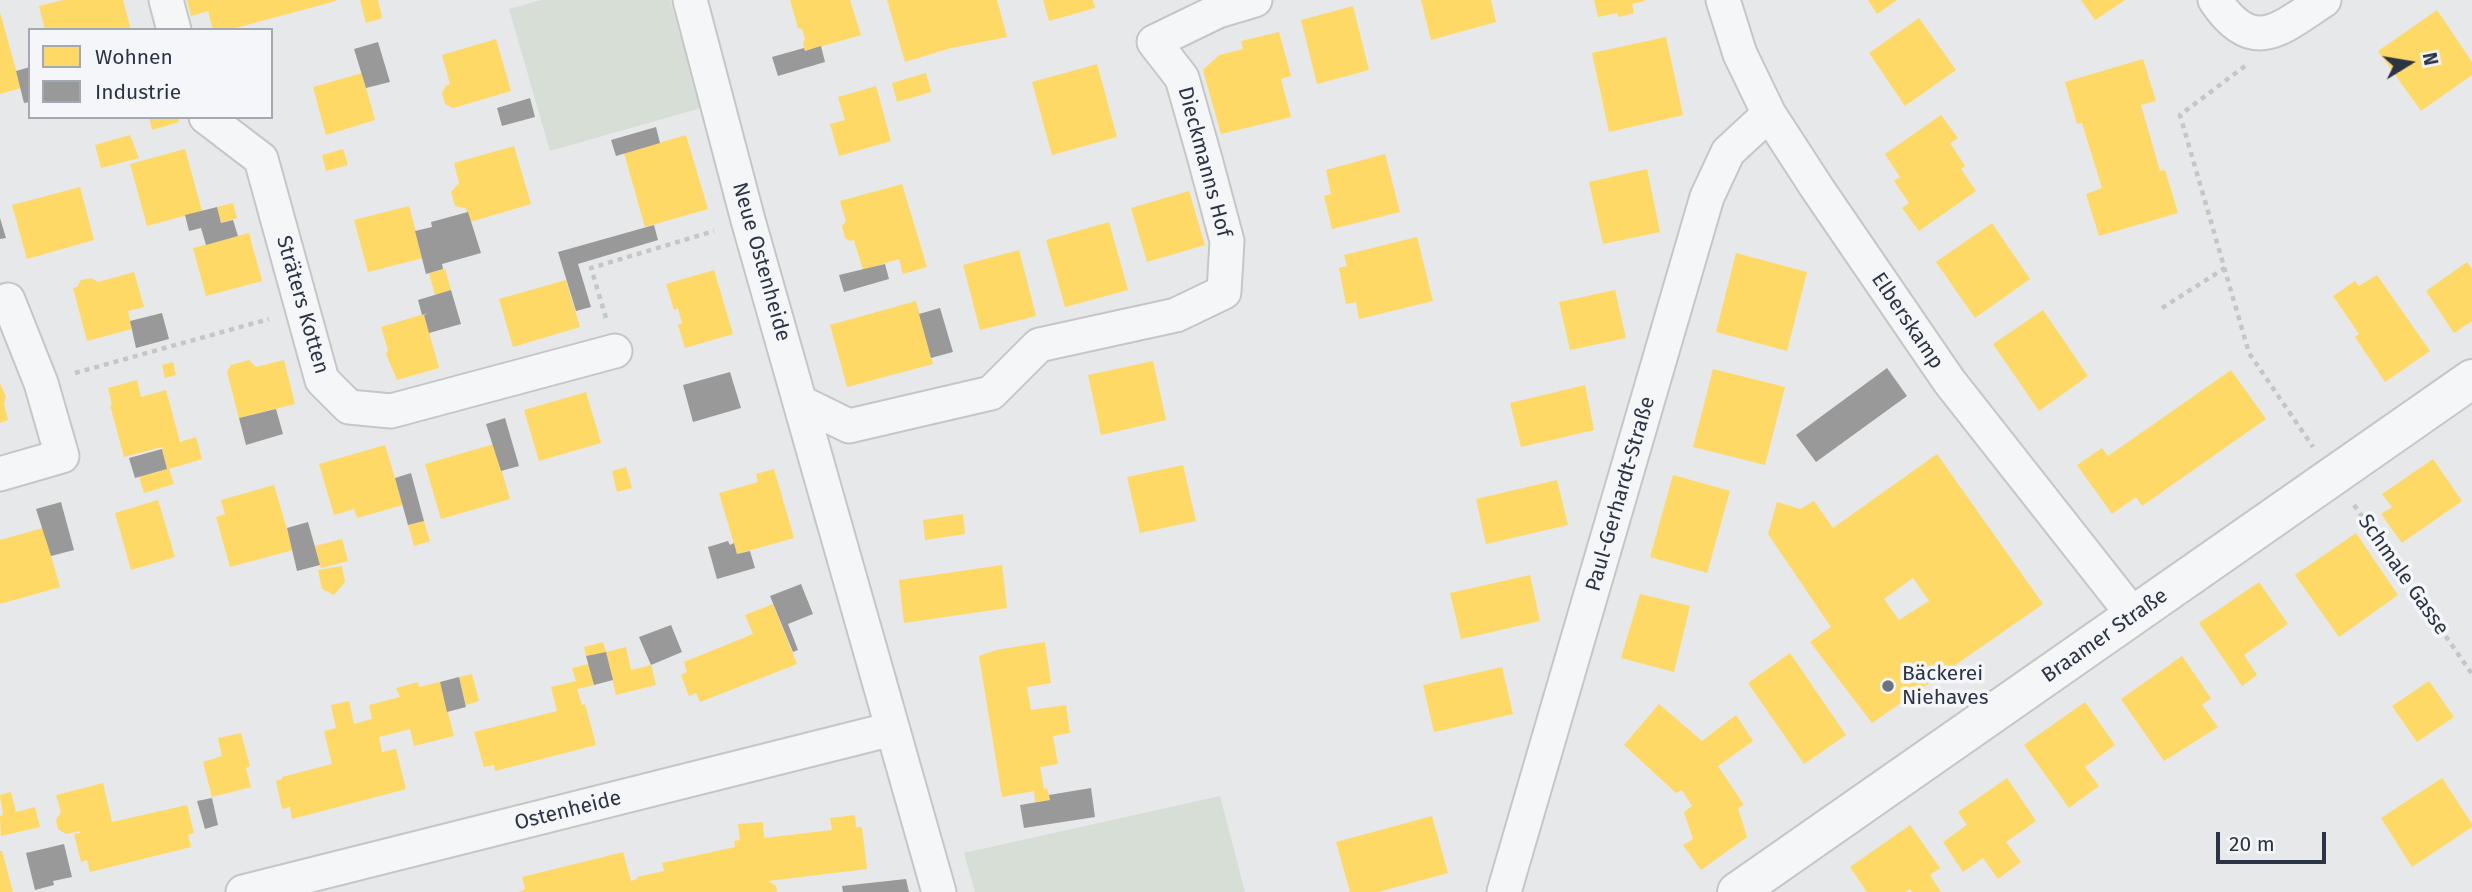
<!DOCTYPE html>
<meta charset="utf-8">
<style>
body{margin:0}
#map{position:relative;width:2472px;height:892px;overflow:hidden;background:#e6e8ea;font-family:"Fira Sans",sans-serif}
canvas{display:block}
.legend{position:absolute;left:28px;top:28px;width:245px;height:91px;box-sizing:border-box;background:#f4f6f9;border:2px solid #a4a8b1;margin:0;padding:9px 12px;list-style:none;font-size:21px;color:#2b3445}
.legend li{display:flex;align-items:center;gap:14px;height:35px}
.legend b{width:35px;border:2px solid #a4a8b1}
.north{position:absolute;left:2374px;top:28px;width:70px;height:70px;-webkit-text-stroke:5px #f4f6f9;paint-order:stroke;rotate:79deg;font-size:19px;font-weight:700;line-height:28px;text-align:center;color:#2b3445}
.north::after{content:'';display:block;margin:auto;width:24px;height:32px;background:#2b3445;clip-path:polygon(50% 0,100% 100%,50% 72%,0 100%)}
.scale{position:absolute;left:2216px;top:832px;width:110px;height:32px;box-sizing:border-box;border:4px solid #2b3445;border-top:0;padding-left:9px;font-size:21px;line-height:24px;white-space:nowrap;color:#2b3445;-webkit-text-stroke:5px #f4f6f9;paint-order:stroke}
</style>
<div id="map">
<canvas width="2472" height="892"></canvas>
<ul class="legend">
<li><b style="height:19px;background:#ffd966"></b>Wohnen</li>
<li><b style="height:19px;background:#999"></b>Industrie</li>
</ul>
<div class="north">N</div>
<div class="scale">20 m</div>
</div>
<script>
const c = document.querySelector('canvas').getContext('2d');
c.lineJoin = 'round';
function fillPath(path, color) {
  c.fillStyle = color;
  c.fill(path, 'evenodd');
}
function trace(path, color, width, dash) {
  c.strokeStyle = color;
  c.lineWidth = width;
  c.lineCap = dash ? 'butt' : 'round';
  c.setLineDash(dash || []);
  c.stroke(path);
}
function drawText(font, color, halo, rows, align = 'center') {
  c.font = font + ' "Fira Sans",sans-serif';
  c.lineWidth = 7;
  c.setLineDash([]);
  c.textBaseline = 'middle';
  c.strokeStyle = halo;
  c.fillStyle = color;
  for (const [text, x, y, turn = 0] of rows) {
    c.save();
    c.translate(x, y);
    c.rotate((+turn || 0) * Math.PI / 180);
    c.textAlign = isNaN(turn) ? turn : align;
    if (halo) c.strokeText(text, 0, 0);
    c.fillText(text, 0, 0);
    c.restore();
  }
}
const green = new Path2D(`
 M541 0H670L701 108 550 151 509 9Z
 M1220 796 1245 892H975L964 853Z`);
const homes = new Path2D(`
 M63 0H123L131 30H45L39 6Z
 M187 0H335L336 1 228 30H213L208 11 191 16Z
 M360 0H378L382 18 366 23Z
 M790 0H850L861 35 805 51 803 43 805 39 802 29 798 28Z
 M887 0H997L1007 37 951 48 905 62Z
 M1043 0H1093L1095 8 1049 21Z
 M1421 0H1491L1496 22 1431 40Z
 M1594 0H1645V1L1632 4 1634 13 1618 17 1617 13 1598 17Z
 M1868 0H1897L1877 14Z
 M2081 0H2125L2095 20Z
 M1353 6 1369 70 1317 84 1301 20Z
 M2437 10 2472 62V75L2421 111 2378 51Z
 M0 12 21 88 0 94Z
 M1919 18 1956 70 1905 106 1869 53Z
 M1279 32 1291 76 1281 79 1291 117 1221 134 1203 70 1219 55 1243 49 1241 41Z
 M1666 37 1683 115 1609 132 1592 53Z
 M496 39 511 91 453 108 445 104 442 93 446 86 450 84 442 55Z
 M2143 59 2156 101 2141 105 2160 171 2165 170 2178 213 2099 236 2086 194 2102 188 2082 123 2077 124 2065 82Z
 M1097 64 1117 137 1052 155 1032 82Z
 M362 73 375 120 326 135 313 87Z
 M926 73 931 92 897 102 892 83Z
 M876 86 891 141 839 156 830 124 845 120 838 97Z
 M1941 115 1958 138 1950 143 1965 166 1961 169 1976 191 1919 231 1902 208 1909 203 1894 181 1900 177 1885 154Z
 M149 117H178L179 122 152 130Z
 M130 135 139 158 101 168 95 145Z
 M686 135 708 209 645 227 624 153Z
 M514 146 531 204 470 222 466 208 455 206 451 192 459 183 454 163Z
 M185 149 202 211 147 226 130 164Z
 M343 149 348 165 326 171 322 155Z
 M1385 154 1400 212 1332 229 1324 196 1331 194 1326 170Z
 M1647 169 1660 232 1603 244 1589 182Z
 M902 184 927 267 903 274 899 259 863 270 854 240 850 241 845 238 842 226 846 221 840 201Z
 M80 187 94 240 27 259 12 205Z
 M1189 191 1205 245 1147 262 1131 208Z
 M233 203 237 218 221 223 217 207Z
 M409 206 423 258 368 272 354 220Z
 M1109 222 1128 290 1065 307 1046 240Z
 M1992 223 2030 279 1975 318 1936 262Z
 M249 233 262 281 206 296 193 248Z
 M1417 237 1433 301 1359 319 1356 302 1346 304 1339 268 1347 266 1344 255Z
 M1019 250 1036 316 980 330 963 265Z
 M1736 253 1807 272 1787 351 1716 332Z
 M2467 262 2472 269V321L2454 333 2426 291Z
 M445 269 451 290 435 295 429 273Z
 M714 270 733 334 685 348 678 325 682 323 678 308 674 310 666 284Z
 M134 272 144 307 128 311 132 329 87 341 73 288 77 287 81 280 91 278 98 282Z
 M2377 275 2430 351 2385 382 2355 337 2359 334 2333 296 2355 281 2359 286Z
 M566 280 580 327 513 347 499 299Z
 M1615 290 1626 338 1570 350 1559 302Z
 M916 301 933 364 847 387 830 325Z
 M2043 310 2088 376 2039 411 1993 344Z
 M424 314 439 368 397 380 386 354 388 350 381 327Z
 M249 360 256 367 284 360 295 404 239 418 227 372 231 365Z
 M1153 361 1166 420 1101 435 1088 375Z
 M173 362 176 375 165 378 162 365Z
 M1713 369 1785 387 1765 465 1693 447Z
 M2231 370 2266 419 2142 506 2136 497 2112 514 2077 465 2102 448 2108 456Z
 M137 380 141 397 166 390 180 442 196 437 202 459 169 469 174 484 144 493 139 477 167 469 162 447 124 457 110 405H112L108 388Z
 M0 383 6 397 4 404 8 420 0 423Z
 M1585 385 1594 430 1521 447 1510 403Z
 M586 392 601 443 539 461 524 410Z
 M494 444 510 499 441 519 425 464Z
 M385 445 403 505 357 518 354 509 334 515 319 464Z
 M1937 454 2043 604 1872 723 1810 642 1831 627 1768 534 1777 502 1800 509 1814 501 1833 528ZM1913 578 1929 601 1899 620 1884 599Z
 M2433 459 2462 501 2402 543 2381 514 2392 507 2382 494Z
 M1183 465 1196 521 1140 533 1127 477Z
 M626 467 632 488 617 492 612 471Z
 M774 469 794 538 737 554 719 493 758 482 756 474Z
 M1673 475 1730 491 1707 573 1650 557Z
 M1557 480 1568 525 1486 544 1476 499Z
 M274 485 293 550 230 567 216 517 225 514 221 500Z
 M158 500 175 557 131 570 115 513Z
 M963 514 965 534 925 540 923 520Z
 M424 521 430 541 414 546 408 525Z
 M43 528 60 587 0 604V540Z
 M2356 533 2398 595 2339 637 2295 575Z
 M342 539 348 561 321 568 315 546Z
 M1002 565 1007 608 904 623 899 580Z
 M342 566 345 582 334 595 322 589 318 570Z
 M1530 575 1540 621 1461 639 1450 593Z
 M2259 582 2288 624 2244 655 2257 675 2242 686 2199 623Z
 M1640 594 1690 606 1674 672 1621 658Z
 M773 604 797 664 700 702 696 693 689 696 681 675 687 672 684 662 753 634 745 615Z
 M603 642 606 652 586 656 584 647Z
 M1045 642 1051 683 1027 687 1031 710 1066 705 1070 733 1053 736 1058 764 1040 767 1044 789 1047 788 1050 800 1035 802 1034 791 1002 797 979 656 996 650Z
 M626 647 631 670 651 665 656 685 616 695 606 652Z
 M1790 653 1846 735 1804 764 1748 683Z
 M2182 656 2211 698 2202 705 2218 727 2164 761 2121 699Z
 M589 664 594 685 577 689 582 705 585 704 596 745 495 771 494 765 484 767 474 732 557 711 551 687 576 681 572 668Z
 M1502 667 1513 714 1434 732 1423 685Z
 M472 674 479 701 466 705 459 677Z
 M2429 681 2454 717 2417 742 2392 706Z
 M418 682 419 687 440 682 454 736 414 746 410 729 379 737 382 752 396 749 406 789 292 819 290 807 282 809 276 781 282 779V777L332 764 324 731 336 728 331 705 349 701 354 724 372 719 369 705 400 697 396 688Z
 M2085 702 2115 745 2085 767 2099 786 2069 808 2024 745Z
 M1659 704 1702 741 1736 715 1753 741 1718 766 1744 805 1738 808 1747 837 1701 870 1683 845 1693 839 1684 812 1692 806 1682 790 1676 793 1624 745Z
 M241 733 250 766 246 768 251 787 212 797 203 762 222 756 218 738Z
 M2007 778 2036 821 2006 842 2021 862 1998 879 1983 858 1963 872 1943 842 1967 825 1958 812Z
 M2442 778 2472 824V827L2412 867 2381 818Z
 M103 783 112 822 187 805 194 833 188 835 191 847 90 872 87 860 81 862 74 834 80 833V831L66 834 58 829 56 820 61 812 56 795Z
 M11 792 16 812 35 807 40 827 1 836 0 816 3 815 0 795Z
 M855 815 856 827H862L867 869 768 881 776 886 777 892H519L525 889 522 877 623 852 631 881 637 879V877L664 871 662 863 735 847 734 841 740 840 738 824 763 822 764 838 832 830 830 818Z
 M1432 816 1448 873 1378 892H1350L1336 842Z
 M1910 825 1940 868 1930 875 1941 892H1912L1910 889 1905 892H1867L1850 867Z
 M0 851H2L13 892H0Z`);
const industry = new Path2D(`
 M378 42 390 82 366 88 354 49Z
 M821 46 825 62 778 76 772 57 804 48 805 51Z
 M30 67V102L24 103 16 71Z
 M530 98 535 117 502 126 497 108Z
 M656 127 660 143 616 156 611 140Z
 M217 207 221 223 233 220 238 236 206 245 201 228 189 231 185 215Z
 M468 212 481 253 442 264 443 269 426 274 415 231 432 227 431 222Z
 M0 218 6 238 0 239Z
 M654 225 658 240 578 264 591 307 576 311 558 252Z
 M885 264 889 279 844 292 839 275Z
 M451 290 461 324 429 333 424 315 428 313 422 315 418 300Z
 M940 308 953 352 931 358 919 314Z
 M162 313 169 339 136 348 130 321Z
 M1887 368 1907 396 1816 462 1796 435Z
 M730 372 741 408 693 422 683 385Z
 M276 409 283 434 246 445 239 418Z
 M505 418 519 466 501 471 486 424Z
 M162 449 167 469 135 478 129 458Z
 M411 473 424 521 408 525 395 478Z
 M61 502 74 550 51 556 36 509Z
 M308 522 320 565 297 571 287 528Z
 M728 541 730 545 734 543 737 554 750 551 755 568 717 579 708 547Z
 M801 584 813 614 788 624 798 650 793 652 770 596Z
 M671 625 682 652 651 665 639 637Z
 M606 652 613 680 594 685 586 656Z
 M459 677 466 707 447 712 440 682Z
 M1091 788 1095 817 1024 828 1020 805 1050 800 1049 795Z
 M212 798 218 825 205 829 197 801Z
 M64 844 72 877 53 881 54 885 35 890 26 853Z
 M906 879 909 892H843L842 886Z`);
const path = new Path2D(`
 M2245 66 2180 115 2249 353 2313 447
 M2162 308 2225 268
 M606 318 591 268 714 231
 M75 373 269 319
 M2354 505 2472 674`);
const minor = new Path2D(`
 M166 0 174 30
 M690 0 748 220 939 892
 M1723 0 1740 54 1769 114 1817 188 1949 381 2134 616
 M2215 0C2252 56 2279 30 2324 0
 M206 117 261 159 322 380 349 407 391 411 615 351
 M800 402 849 426 991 393 1039 345 1176 315 1224 292 1227 241 1205 159 1182 78 1154 42 1218 11 1255 0
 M0 474 62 456 41 383 8 300
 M243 892 892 729
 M1504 892 1707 197 1728 152 1769 114`);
const tertiary = new Path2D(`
 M1737 892 2472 379`);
const markers = [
 [1888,686,7,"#6c737f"]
];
const streetNames = [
 ["Dieckmanns Hof",1204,162,75],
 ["Neue Ostenheide",761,262,74],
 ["Sträters Kotten",302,305,74],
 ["Elberskamp",1907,321,56],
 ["Paul-Gerhardt-Straße",1621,494,-74],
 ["Schmale Gasse",2403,575,55],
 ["Braamer Straße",2105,636,-35],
 ["Ostenheide",568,811,-14]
];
const poiNames = [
 ["Bäckerei",1902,674],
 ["Niehaves",1902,698]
];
fillPath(green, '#d6ded6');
fillPath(homes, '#ffd966');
fillPath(industry, '#999');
trace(minor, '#c4c6c8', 37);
trace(tertiary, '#c4c6c8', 42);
trace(path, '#c5c6ca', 4.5, [5, 5]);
trace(minor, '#f5f6f7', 33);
trace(tertiary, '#f5f6f7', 38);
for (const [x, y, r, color] of markers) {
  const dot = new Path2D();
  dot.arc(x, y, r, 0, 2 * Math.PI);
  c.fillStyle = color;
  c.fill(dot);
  trace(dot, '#f4f6f9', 2.5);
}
drawText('21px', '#2b3445', '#f4f6f9', streetNames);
drawText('21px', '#2b3445', '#f4f6f9', poiNames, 'left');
</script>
